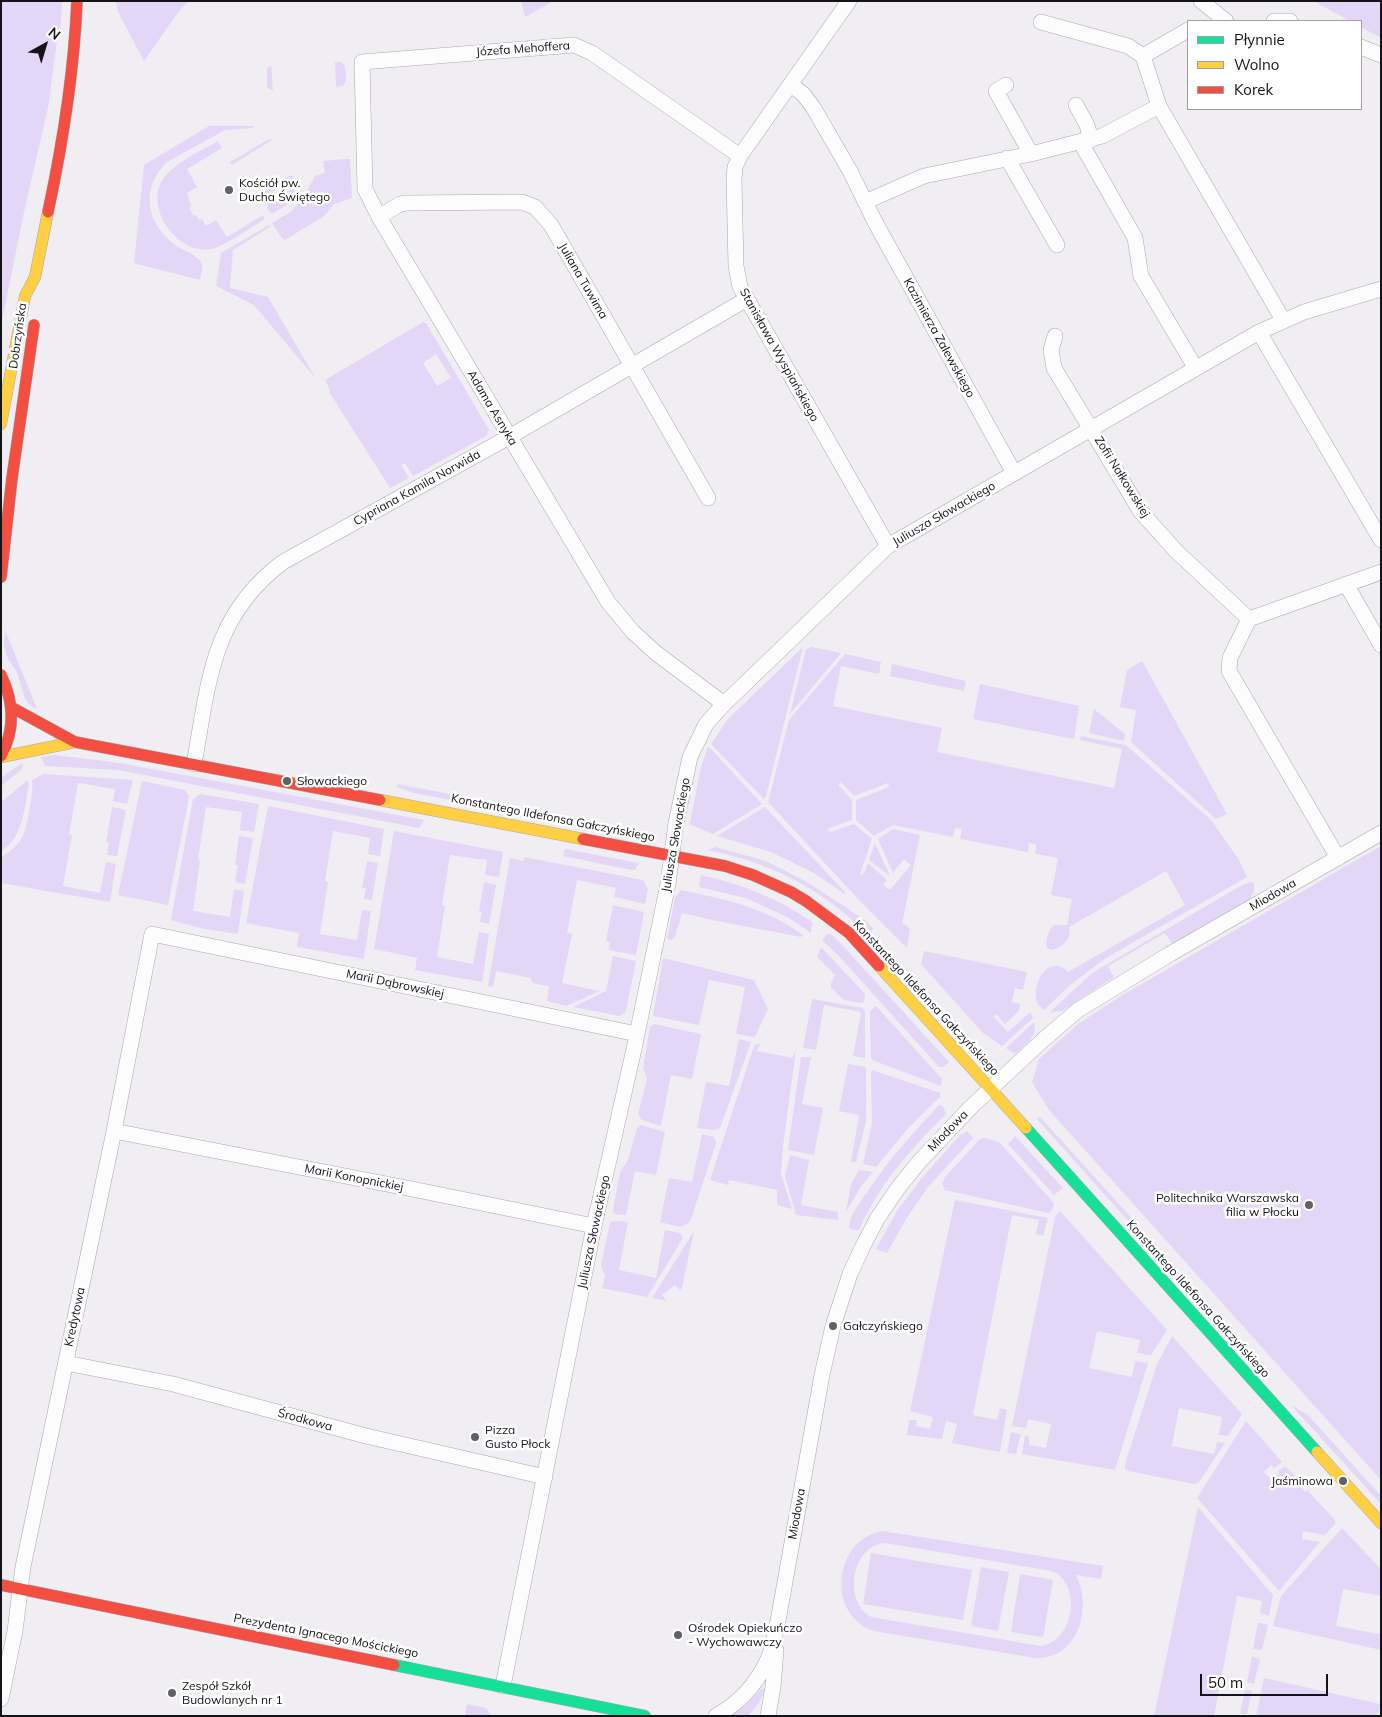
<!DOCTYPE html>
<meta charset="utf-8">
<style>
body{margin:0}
#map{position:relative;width:1382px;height:1717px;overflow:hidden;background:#f0eef3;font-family:Mulish,sans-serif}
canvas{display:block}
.frame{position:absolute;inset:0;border:2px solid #141316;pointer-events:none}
.legend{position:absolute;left:1187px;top:20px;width:175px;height:90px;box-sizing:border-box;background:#fff;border:1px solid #a1a1a2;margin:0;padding:6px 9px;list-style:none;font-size:15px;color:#141316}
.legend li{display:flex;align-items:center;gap:10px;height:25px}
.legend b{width:25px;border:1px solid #a1a1a2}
.north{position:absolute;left:20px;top:20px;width:50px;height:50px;-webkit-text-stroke:4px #fff;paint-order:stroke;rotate:39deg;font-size:14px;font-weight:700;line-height:20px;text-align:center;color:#141316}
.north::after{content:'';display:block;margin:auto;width:18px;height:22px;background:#141316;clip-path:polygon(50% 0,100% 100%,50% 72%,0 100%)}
.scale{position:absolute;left:1200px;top:1674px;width:128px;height:22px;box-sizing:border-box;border:2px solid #141316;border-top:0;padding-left:6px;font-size:15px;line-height:18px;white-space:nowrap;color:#141316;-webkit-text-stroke:4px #fff;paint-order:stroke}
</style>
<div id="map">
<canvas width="1382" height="1717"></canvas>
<div class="frame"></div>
<ul class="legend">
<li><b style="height:6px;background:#16e098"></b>Płynnie</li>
<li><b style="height:6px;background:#ffcf43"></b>Wolno</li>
<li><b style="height:6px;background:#f24e42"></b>Korek</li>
</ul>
<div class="north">N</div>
<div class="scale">50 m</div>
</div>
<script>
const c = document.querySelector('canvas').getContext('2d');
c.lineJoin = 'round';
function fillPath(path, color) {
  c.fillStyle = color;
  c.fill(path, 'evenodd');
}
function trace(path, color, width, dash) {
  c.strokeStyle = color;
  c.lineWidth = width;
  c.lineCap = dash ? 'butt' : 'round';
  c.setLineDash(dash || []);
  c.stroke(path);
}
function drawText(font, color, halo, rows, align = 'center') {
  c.font = font + ' Mulish,sans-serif';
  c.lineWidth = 5;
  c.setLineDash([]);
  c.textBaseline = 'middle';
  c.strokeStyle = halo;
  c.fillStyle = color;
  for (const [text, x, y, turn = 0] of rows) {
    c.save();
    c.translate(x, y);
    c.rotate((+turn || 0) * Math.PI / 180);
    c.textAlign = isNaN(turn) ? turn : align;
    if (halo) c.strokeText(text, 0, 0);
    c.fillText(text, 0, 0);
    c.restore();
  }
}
const green = new Path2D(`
 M1 1H62L61 22 57 40 49 103 24 212 1 326Z
 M116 1H189L179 11 144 61 118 12Z
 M521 1H554L525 17Z
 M1313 1H1381V38L1361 27V21H1350Z
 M335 62H341L345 66 346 81 343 86 336 87Z
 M271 65 273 91 267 87V69Z
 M209 126H255L252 128 225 130 167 162C140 188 146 223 175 245 183 251 195 253 201 262 204 267 201 274 200 280L134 263 144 165Z
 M269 139 272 140 232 165 230 162Z
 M218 141 222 148 187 169 197 187 187 193 191 206 189 208 194 216 196 215 199 220 202 219 206 226 216 220 227 237 263 215 265 219C251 227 225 246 211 249 178 255 145 209 162 181 171 164 201 151 218 141Z
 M346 159H350L352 198 334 204 324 216 285 240 281 237 272 223 292 211 301 201 315 176 325 173 323 161Z
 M289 176H294L290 181 254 202 252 198Z
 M292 189H295C295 201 283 207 274 213H271L267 208 268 203Z
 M269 225 270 227 233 250 230 288 268 297 316 379 254 305 216 286 221 253Z
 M423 322 426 323 489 430 486 436 413 476 405 463 401 465 409 478 390 488 329 392 330 390 325 380ZM436 354 451 378 437 386 423 363Z
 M5 630 36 706V709L29 704 25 699 17 672 8 659 4 647Z
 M803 647 766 796 764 799 711 744 728 719Z
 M812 647 841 653 790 714 806 649Z
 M845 654 881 662 879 674 841 666 833 706 942 728 937 752 1114 788 1122 749 1080 740 1081 736 1126 745 1211 820 1239 860 1247 877 1106 958 1069 986 1044 1010C1024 1000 1044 949 1068 972L1185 905 1166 871 1069 927C1072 940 1063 947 1051 950L1047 948C1045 940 1048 929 1055 925H1067L1072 899 1051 895 1058 858 1035 854 1036 844 1029 843 1028 852 960 839 962 829 955 828 953 837 893 825 874 836 856 820V800L889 787 888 783 854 796 841 782 838 785 852 800V820L827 829 830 832 854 824 872 839 860 874 863 875 868 863 887 880 883 885 890 890 911 865 904 859 893 873 878 839 893 829 920 835 902 924 906 925 910 929 907 948 860 901 768 802 789 720Z
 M1142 661 1227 814 1216 819 1131 742 1136 710 1120 707 1127 670Z
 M892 664 966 681 964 691 890 676Z
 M980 684 1079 706 1074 739 973 719Z
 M1094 709 1125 734 1124 741 1089 733Z
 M708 747 710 748 762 804 713 834 691 825 690 823 701 766Z
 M55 755 120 763 424 820 419 828 118 770 45 766 41 757Z
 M22 763 23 766 21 770 1 786V778Z
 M43 774 133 780 127 804 113 801 115 789 78 783 69 835H72L63 886 100 893 106 862 116 864 110 902 1 883V857C9 853 17 846 22 838 27 828 34 792 32 780Z
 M27 781 29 782C27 798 23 827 13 840 10 845 6 848 1 851V802Z
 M142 781 185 790 189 797 168 905 118 895Z
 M397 784 639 830 644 837 414 793 397 787Z
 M200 794 259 804 254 832 240 830 242 812 206 807 198 859 200 860 193 911 230 917 234 889 244 891 238 934 200 928 171 920 193 799Z
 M268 806 384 829 380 856 368 854 370 838 333 831 325 881 328 882 320 934 357 940 362 910 371 911 364 959 297 947 299 933 246 923Z
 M112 807 126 810 117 856 107 855 109 842H106Z
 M765 807 844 891 846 895 814 873 771 852 717 836Z
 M394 831 503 852 499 877 485 875 487 860 450 855 442 905 445 906 437 957 473 964 479 932 489 934 482 982 415 970 417 958 374 949Z
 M239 836 253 838 245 884 235 882 238 865H235Z
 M875 843 890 876 869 860Z
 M1381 846V1480L1049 1110 1032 1082 1039 1059 1078 1024 1121 996Z
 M715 847 766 861 807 882 865 920 873 928 870 936C821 889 775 864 708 850Z
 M565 849 639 863 635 870H631L563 856Z
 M524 857 643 880 648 889 645 904 614 897 616 888 577 880 567 933 572 934 562 983 600 991 566 1006 547 1001 549 986 532 983 531 978 496 971 493 987 488 986 510 858 524 861Z
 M367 861 378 863 372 900 364 899 366 888H362Z
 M701 875C741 884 778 898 812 922L811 933 789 918 746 898 699 887Z
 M484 882 496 885 489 924 480 922 482 912 479 911Z
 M1250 882 1254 883V891L1250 899 1172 944 1165 933 1108 966 1114 977 1062 1011 1050 1012 1092 973 1237 888Z
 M681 890C724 899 767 908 803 935L801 937 712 920 682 913 675 937 672 940 667 939 675 897Z
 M613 905 644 912 636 955 609 950 610 942 606 941Z
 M827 934H831L845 948 949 1062 943 1067H939L838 955 822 940Z
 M821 947 865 994 864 1001 862 1003 844 1000 831 988V983L835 975 817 957Z
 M924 951 1027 972 1023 990 1015 988 1012 1002 1020 1004 1019 1011 1005 1024 996 1014 993 1016 1008 1032 1030 1012 1033 1018 1002 1046 983 1033 921 964Z
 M613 956 636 961 626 1011 620 1016 573 1007 606 991Z
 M663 958 754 980 768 1009 755 1037 736 1034 745 987 709 980 699 1025 653 1016Z
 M812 999 863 1008 865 1013V1058L853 1056 861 1012 824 1005 816 1050 803 1048Z
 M875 1006 877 1007 942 1079 941 1086 872 1060 871 1057 870 1012Z
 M1034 1022C1038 1037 1025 1045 1015 1054L1006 1048Z
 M654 1024 701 1034 692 1079 671 1075 661 1126 642 1120 638 1114 647 1079 643 1068 650 1027Z
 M739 1039 751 1042 720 1128 715 1130 697 1128 706 1082 729 1086Z
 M760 1043 757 1051 792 1058 796 1049 783 1146 781 1174 792 1209 777 1205V1190L729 1180 728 1185 710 1180 754 1046Z
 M801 1057H811L802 1104 823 1108 814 1155 788 1150Z
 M848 1064 866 1067V1121L856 1162H851L859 1115 839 1111Z
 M872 1070 940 1093V1097L909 1127 876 1167 863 1164 872 1124 871 1073Z
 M939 1105 943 1106 946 1114C910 1150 880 1183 859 1230H854L849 1228C850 1215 860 1202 868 1191 889 1159 914 1132 939 1105Z
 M1040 1117 1177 1268 1183 1282 1037 1119Z
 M641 1125 665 1132 656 1175 635 1171 626 1215 614 1214 613 1211 620 1172 628 1160 637 1128Z
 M967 1131 973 1138 928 1187 906 1219 887 1253 876 1249 897 1211 921 1179 960 1135Z
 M702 1134 714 1137 716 1143 690 1222 680 1227 660 1222 669 1178 692 1182Z
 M1015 1136 1063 1188 1054 1195 1008 1144Z
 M986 1138 1000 1143 1053 1202 1054 1206 1049 1213 945 1190 942 1184 945 1177 980 1139Z
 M790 1155 809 1160 801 1205 838 1212V1220L796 1215 785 1176Z
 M859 1170 873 1172 862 1185 846 1212 851 1184Z
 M955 1200 1048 1218 1043 1236 1036 1234 1039 1220 1012 1215 973 1415 997 1420 1000 1408 1007 1410 1000 1452 952 1443 957 1424 946 1421 942 1439 907 1435 909 1420H917L916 1426 930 1429 933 1417 910 1411Z
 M1060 1211 1167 1330 1151 1355 1137 1353 1140 1340 1097 1331 1089 1368 1132 1377 1135 1361 1148 1363 1115 1470 1022 1454 1025 1436H1029V1445L1046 1448 1051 1424 1028 1419 1026 1428 1012 1426 1055 1217Z
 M613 1221 628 1222 619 1270 656 1278 665 1230 680 1233 683 1238 647 1297 602 1288 605 1276 601 1265 610 1223Z
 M694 1231 682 1288 680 1290 675 1285 662 1295 667 1301 652 1298Z
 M1172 1336 1242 1414 1228 1436 1219 1435 1222 1417 1179 1408 1172 1446 1214 1454 1217 1442 1225 1443 1199 1482 1194 1484 1128 1471 1125 1469V1464L1157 1364Z
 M1291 1405 1308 1415 1381 1496V1504Z
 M1246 1421 1282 1462 1274 1468 1271 1465 1264 1472 1272 1480 1280 1473 1278 1471 1285 1466 1295 1476 1293 1479 1305 1492 1307 1490 1335 1520V1524L1325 1535 1303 1531 1302 1539 1320 1542 1279 1591 1197 1498Z
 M1011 1432 1021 1434 1016 1454 1007 1453Z
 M1198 1507 1273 1595 1269 1616 1260 1613 1262 1601 1237 1596 1214 1716H1154Z
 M1342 1528 1381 1569V1596L1343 1589 1336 1626 1379 1634 1381 1627V1650L1273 1626 1281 1596Z
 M883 1531 1103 1566 1101 1579 1076 1575C1093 1608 1078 1660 1035 1658L874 1631C825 1615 834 1538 883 1531ZM885 1543 1052 1571C1083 1585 1074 1641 1041 1646L871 1617C843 1601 851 1546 885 1543Z
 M871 1553 972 1570 963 1620 863 1604Z
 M981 1567 1009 1572 998 1631 971 1626Z
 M1020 1574 1053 1580 1043 1637 1011 1632Z
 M1258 1622 1268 1625 1262 1650 1253 1649Z
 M1252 1656 1260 1659 1254 1684 1247 1682Z
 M1264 1678 1380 1704 1378 1716H1256Z
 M761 1689H765C762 1700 756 1707 749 1715L730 1716 745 1706Z
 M1245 1690 1252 1691 1247 1714H1240Z
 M467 1704 486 1708 491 1716H465Z`);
const street = new Path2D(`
 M849 1 740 156 735 167 734 179 736 266 740 287 747 299 888 546
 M1201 1 1226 21
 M1274 21H1290
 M1041 22 1128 46 1143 56 1159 106
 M1361 47 1381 55
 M1143 56 1188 30
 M791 85 803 94 813 107 850 171 875 222 1014 473
 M1006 85 996 91 1031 154
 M1076 105 1087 125 1091 140
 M1081 143 1135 238 1141 276 1195 367
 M1007 158 1057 245
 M865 202 924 176 1031 154 1102 136 1159 106 1283 320
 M379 217 400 204 407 203 522 202 535 207 551 225 708 498
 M1259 332 1381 540
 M1055 336 1051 350 1054 368 1141 512 1176 551 1249 619 1381 572
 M1346 584 1381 645
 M1249 619 1230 658 1229 671 1338 858
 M724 704 656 653 633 632 608 602 379 217 365 189 362 62 574 45 592 53 740 156
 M194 764C209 682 211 616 283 562L509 437 747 299
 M114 1131 417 1190 594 1226
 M66 1363 173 1384 366 1436 545 1477
 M503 1686 594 1226 634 1049 668 884 676 823 690 757 706 724 724 704 888 546 1259 332 1304 312 1381 289
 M1 1699 15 1631 23 1567 114 1131 152 934 637 1034
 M716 1716C739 1703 757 1684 768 1659 773 1648 775 1633 778 1621L822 1375 833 1326 850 1274 862 1248 877 1219 898 1188 919 1162 971 1107 1043 1040 1078 1010 1170 954 1381 833
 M768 1716 773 1687 776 1650`);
const fast = new Path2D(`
 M1026 1128 1317 1452
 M394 1665 645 1716`);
const slow = new Path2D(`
 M1 424 25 296 35 277 48 212
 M1 757 75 742
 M380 800 583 839
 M879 966 1026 1128
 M1317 1452 1381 1523`);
const jam = new Path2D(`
 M48 212C63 142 74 73 77 1
 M1 577 12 478 34 325
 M1 675C14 702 15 730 1 756
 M11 707 75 742 380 800
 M583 839 725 866 753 875 791 892 806 901 849 933 879 966
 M1 1585 394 1665`);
const markers = [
 [229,190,5,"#616063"],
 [287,781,5,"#616063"],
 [1309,1205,5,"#616063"],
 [833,1326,5,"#616063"],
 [475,1437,5,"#616063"],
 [1343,1481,5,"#616063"],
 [678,1635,5,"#616063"],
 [172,1693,5,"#616063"]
];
const streetNames = [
 ["Józefa Mehoffera",523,49,-4],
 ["Juliana Tuwima",583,281,60],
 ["Dobrzyńska",18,336,-82],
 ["Kazimierza Zalewskiego",939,338,61],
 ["Stanisława Wyspiańskiego",779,355,61],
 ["Adama Asnyka",492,408,59],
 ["Zofii Nałkowskiej",1122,477,58],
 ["Cypriana Kamila Norwida",417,488,-29],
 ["Juliusza Słowackiego",944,514,-30],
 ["Konstantego Ildefonsa Gałczyńskiego",553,818,11],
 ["Juliusza Słowackiego",676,835,-80],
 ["Miodowa",1273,895,-30],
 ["Marii Dąbrowskiej",395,984,12],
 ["Konstantego Ildefonsa Gałczyńskiego",926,998,47],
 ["Miodowa",948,1131,-46],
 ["Marii Konopnickiej",354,1178,11],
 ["Juliusza Słowackiego",594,1232,-78],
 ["Konstantego Ildefonsa Gałczyńskiego",1198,1299,48],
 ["Kredytowa",75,1317,-78],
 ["Środkowa",305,1420,15],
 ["Miodowa",797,1514,-80],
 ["Prezydenta Ignacego Mościckiego",326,1636,11]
];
const poiNames = [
 ["Kościół pw.",239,183],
 ["Ducha Świętego",239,197],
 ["Słowackiego",297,781],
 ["Politechnika Warszawska",1299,1198,"right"],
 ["filia w Płocku",1299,1212,"right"],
 ["Gałczyńskiego",843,1326],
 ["Pizza",485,1430],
 ["Gusto Płock",485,1444],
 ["Jaśminowa",1333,1481,"right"],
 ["Ośrodek Opiekuńczo",688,1628],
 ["- Wychowawczy",688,1642],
 ["Zespół Szkół",182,1686],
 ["Budowlanych nr 1",182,1700]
];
fillPath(green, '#e4d6f6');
trace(street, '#a8a7aa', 16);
trace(fast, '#a8a7aa', 12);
trace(slow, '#a8a7aa', 12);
trace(jam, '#a8a7aa', 12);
trace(street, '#fdfcfd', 15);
trace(fast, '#16e098', 11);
trace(slow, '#ffcf43', 11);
trace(jam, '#f24e42', 11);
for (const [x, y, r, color] of markers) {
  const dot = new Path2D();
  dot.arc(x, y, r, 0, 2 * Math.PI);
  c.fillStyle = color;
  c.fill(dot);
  trace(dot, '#fff', 2);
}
drawText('12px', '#141316', '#fff', streetNames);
drawText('12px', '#141316', '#fff', poiNames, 'left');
</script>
